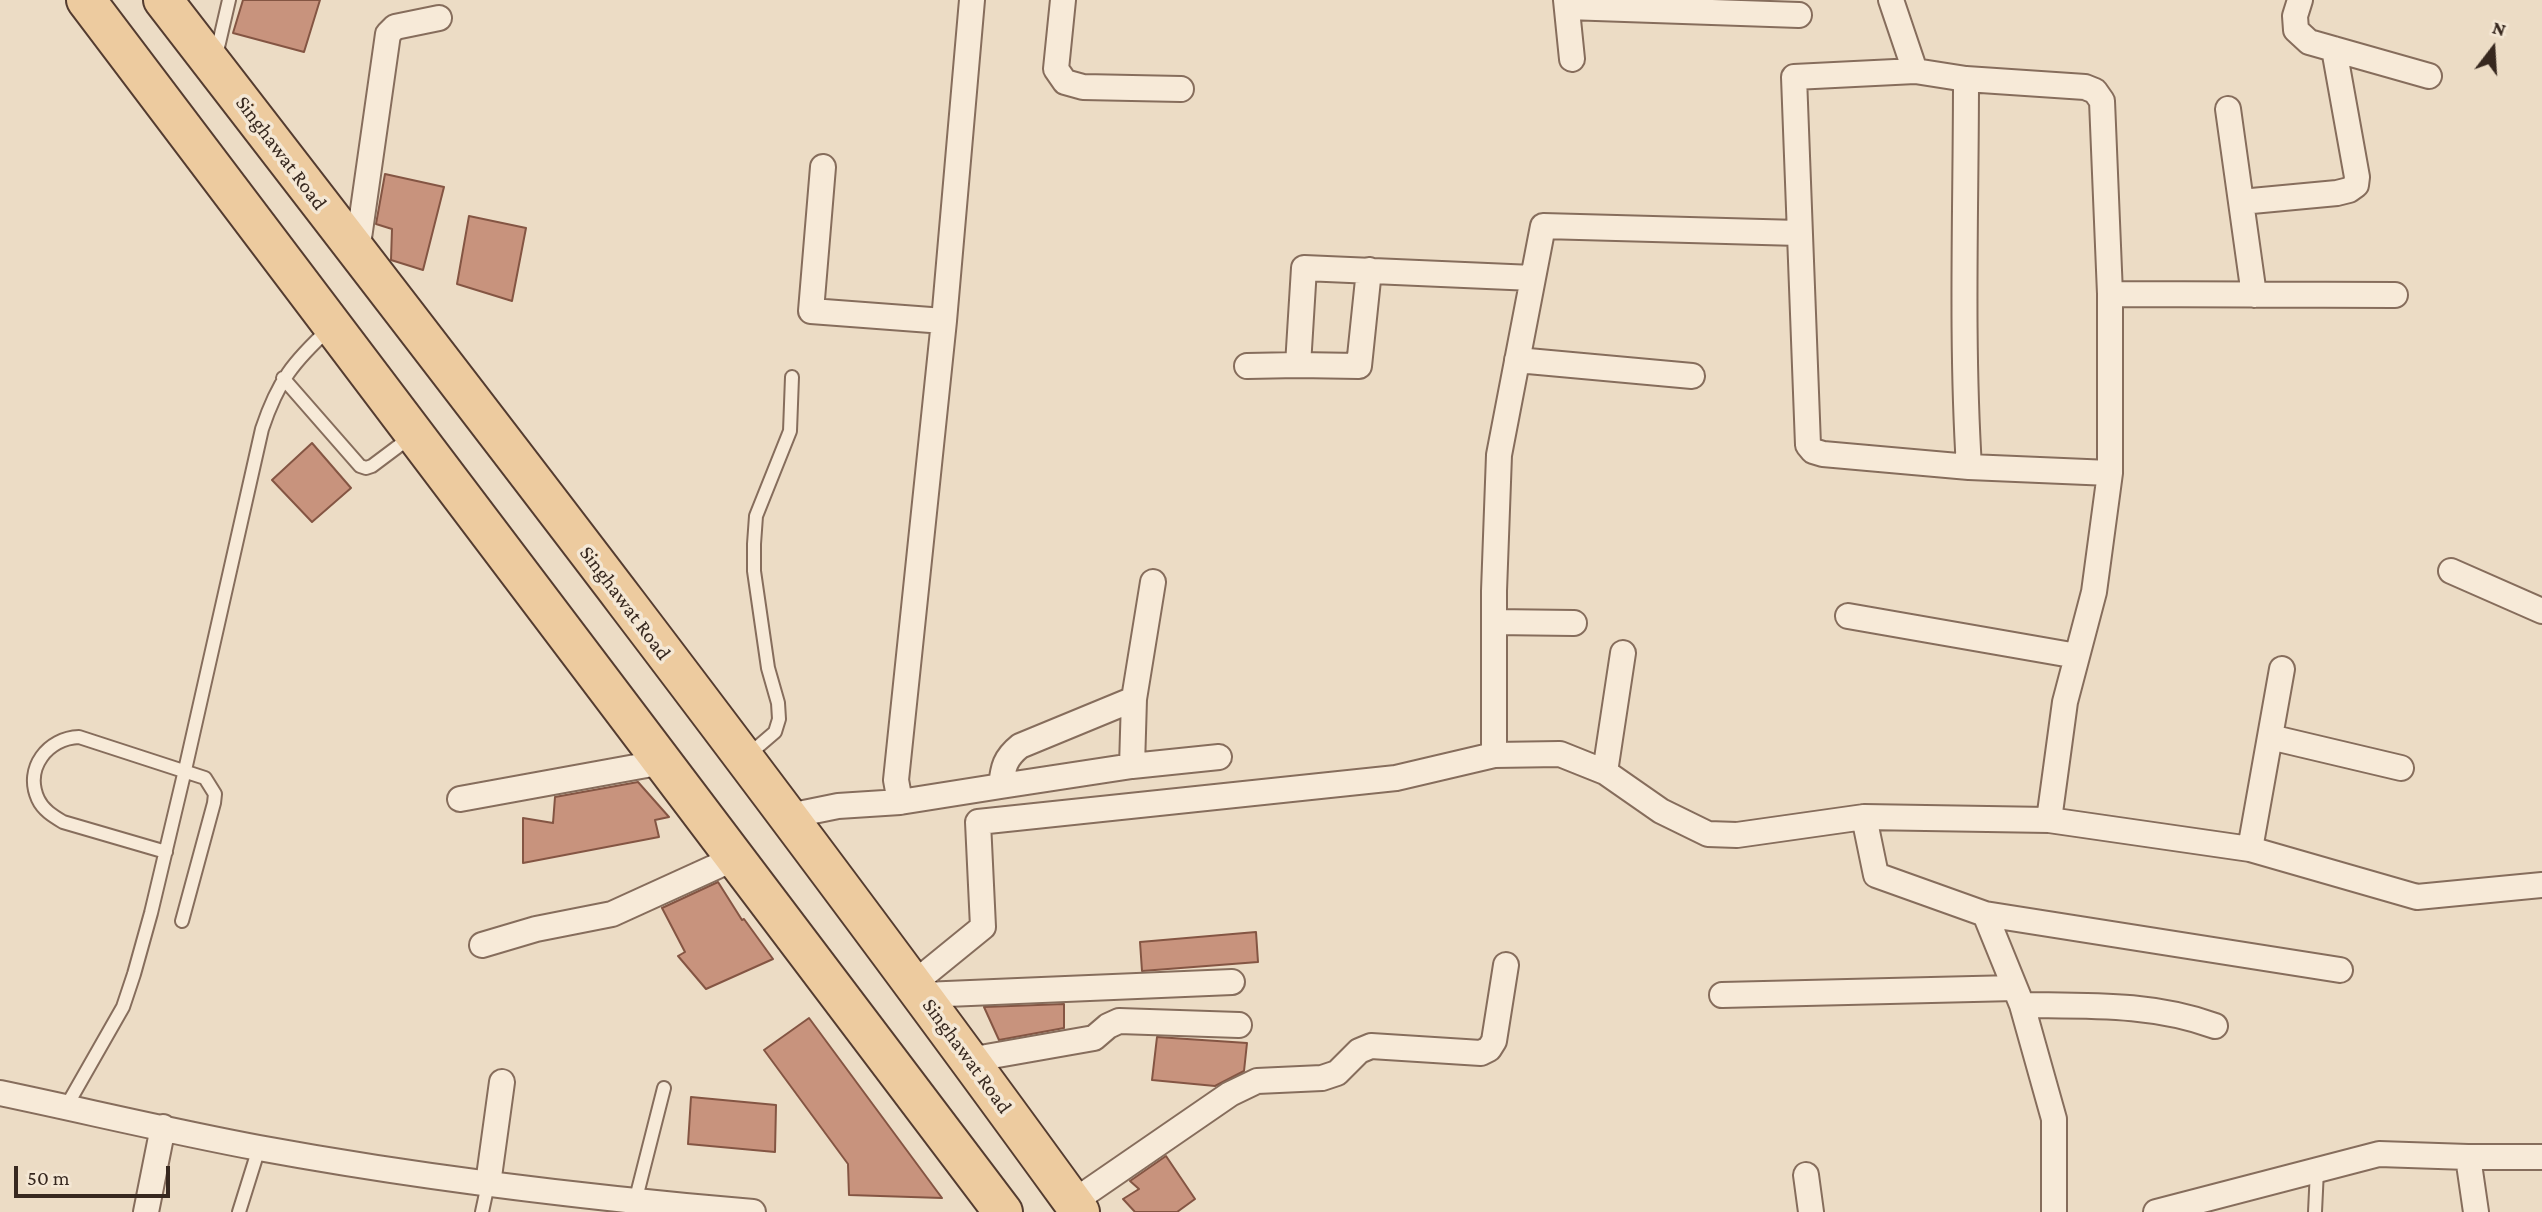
<!DOCTYPE html>
<style>
body{margin:0}
#map{position:relative;width:2542px;height:1212px;overflow:hidden;background:#ecdcc5;font-family:"Crimson Pro",serif}
canvas{display:block}
.north{position:absolute;left:2458px;top:14px;width:70px;height:70px;-webkit-text-stroke:5px #f4e7d4;paint-order:stroke;rotate:17deg;font-size:19px;font-weight:700;line-height:28px;text-align:center;color:#37281f}
.north::after{content:'';display:block;margin:auto;width:24px;height:32px;background:#37281f;clip-path:polygon(50% 0,100% 100%,50% 72%,0 100%)}
.scale{position:absolute;left:14px;top:1166px;width:156px;height:32px;box-sizing:border-box;border:4px solid #37281f;border-top:0;padding-left:9px;font-size:21px;line-height:24px;white-space:nowrap;color:#37281f;-webkit-text-stroke:5px #f4e7d4;paint-order:stroke}
</style>
<div id="map">
<canvas width="2542" height="1212"></canvas>
<div class="north">N</div>
<div class="scale">50 m</div>
</div>
<script>
const c = document.querySelector('canvas').getContext('2d');
c.lineJoin = 'round';
function fillPath(path, color) {
  c.fillStyle = color;
  c.fill(path, 'evenodd');
}
function trace(path, color, width, dash) {
  c.strokeStyle = color;
  c.lineWidth = width;
  c.lineCap = dash ? 'butt' : 'round';
  c.setLineDash(dash || []);
  c.stroke(path);
}
function drawText(font, color, halo, rows, align = 'center') {
  c.font = font + ' "Crimson Pro",serif';
  c.lineWidth = 7;
  c.setLineDash([]);
  c.textBaseline = 'middle';
  c.strokeStyle = halo;
  c.fillStyle = color;
  for (const [text, x, y, turn = 0] of rows) {
    c.save();
    c.translate(x, y);
    c.rotate((+turn || 0) * Math.PI / 180);
    c.textAlign = isNaN(turn) ? turn : align;
    if (halo) c.strokeText(text, 0, 0);
    c.fillText(text, 0, 0);
    c.restore();
  }
}
const building = new Path2D(`
 M243 0H320L304 52 233 33Z
 M385 174 444 187 423 270 391 260 392 229 376 224Z
 M469 216 526 228 512 301 457 284Z
 M312 443 351 488 312 522 272 480Z
 M638 782 669 817 655 820 659 837 523 863V818L553 823 555 797Z
 M718 882 742 920 744 919 773 959 706 989 678 956 685 952 662 908Z
 M1256 932 1258 962 1142 971 1140 942Z
 M1064 1004V1028L999 1040 984 1007Z
 M809 1018 942 1198 849 1195 848 1164 764 1050Z
 M1157 1037 1247 1043 1244 1071 1215 1086 1152 1080Z
 M691 1097 776 1105 775 1152 688 1144Z
 M1166 1156 1195 1199 1177 1212H1135L1123 1199 1139 1189 1130 1181Z`);
const lane = new Path2D(`
 M216 56 229 0
 M283 378 360 466 366 468 372 466 412 436
 M747 756 775 732 779 719 778 703 768 668 754 571V544L756 516 790 431 792 377
 M166 852 63 822C53 816 43 810 38 799 24 768 48 738 79 737L205 778 215 794 214 803 182 921
 M66 1107 123 1007 134 974 151 913 185 770 262 429C278 381 293 362 330 328
 M635 1202 664 1088
 M239 1212 259 1148
 M482 1212 488 1184
 M2315 1212 2317 1170`);
const street = new Path2D(`
 M1063 0 1056 69 1065 82 1083 87 1181 89
 M1566 0 1572 59
 M1891 0 1915 71 1966 79 2085 87 2095 91 2102 101 2110 294V473L2094 592 2065 702 2049 820
 M2300 0 2295 16 2296 30 2309 42 2429 76
 M1567 7 1799 15
 M1915 71 1794 77 1808 445 1813 451 1823 454 1969 467 2110 473
 M1966 79C1966 209 1961 338 1969 467
 M2228 109 2254 295
 M823 167 811 311 944 321
 M2241 202 2337 193 2349 190 2356 185 2357 177 2334 49
 M357 252 388 34 395 27 439 18
 M2110 294 2395 295
 M1517 360 1692 376
 M1298 365 1359 366 1369 270
 M1247 366 1298 365 1304 268 1533 278
 M2451 571 2542 611
 M1848 616 2077 656
 M1494 622 1574 623
 M2270 737 2401 768
 M1494 755V591L1499 455 1543 226 1799 233
 M1132 766 1134 699
 M1605 772 1623 653
 M1001 786 1132 766 1219 757
 M460 799 663 762
 M900 802 1001 786C1003 767 1005 758 1020 746L1134 699 1153 582
 M789 816 838 806 900 802 896 780 944 321 972 0
 M1864 817 1876 875 1985 914 2022 1005 2054 1119V1212
 M2250 849 2282 669
 M1985 914 2340 970
 M482 945 536 929 612 914 735 858
 M913 984 983 927 978 822 1396 778 1494 755 1560 754 1605 772 1661 811 1708 834 1737 835 1864 817 2049 820 2250 849 2417 897 2542 885
 M923 995 1232 982
 M1722 995 2015 988
 M2022 1005C2088 1006 2152 1003 2215 1026
 M969 1060 1094 1038 1108 1026 1119 1021 1239 1025
 M0 1093C86 1111 173 1132 259 1148 422 1178 588 1198 753 1212
 M2468 1157 2476 1212
 M1806 1175 1811 1212
 M488 1184 502 1082
 M1073 1202 1230 1094 1257 1081 1322 1078 1337 1073 1359 1051 1371 1046 1481 1053 1489 1049 1494 1041 1506 965
 M146 1212 163 1127
 M2156 1212 2379 1154 2468 1157H2542`);
const primary = new Path2D(`
 M86 0 1003 1212
 M163 0C473 401 783 802 1080 1212`);
const streetNames = [
 ["Singhawat Road",281,153,53],
 ["Singhawat Road",625,603,53],
 ["Singhawat Road",967,1056,54]
];
fillPath(building, '#c8937d');
trace(building, '#845543', 2);
trace(lane, '#866d5c', 16);
trace(street, '#866d5c', 28);
trace(primary, '#543c30', 42);
trace(lane, '#f7ead8', 12);
trace(street, '#f7ead8', 24);
trace(primary, '#edcb9f', 38);
drawText('21px', '#37281f', '#f4e7d4', streetNames);
</script>
